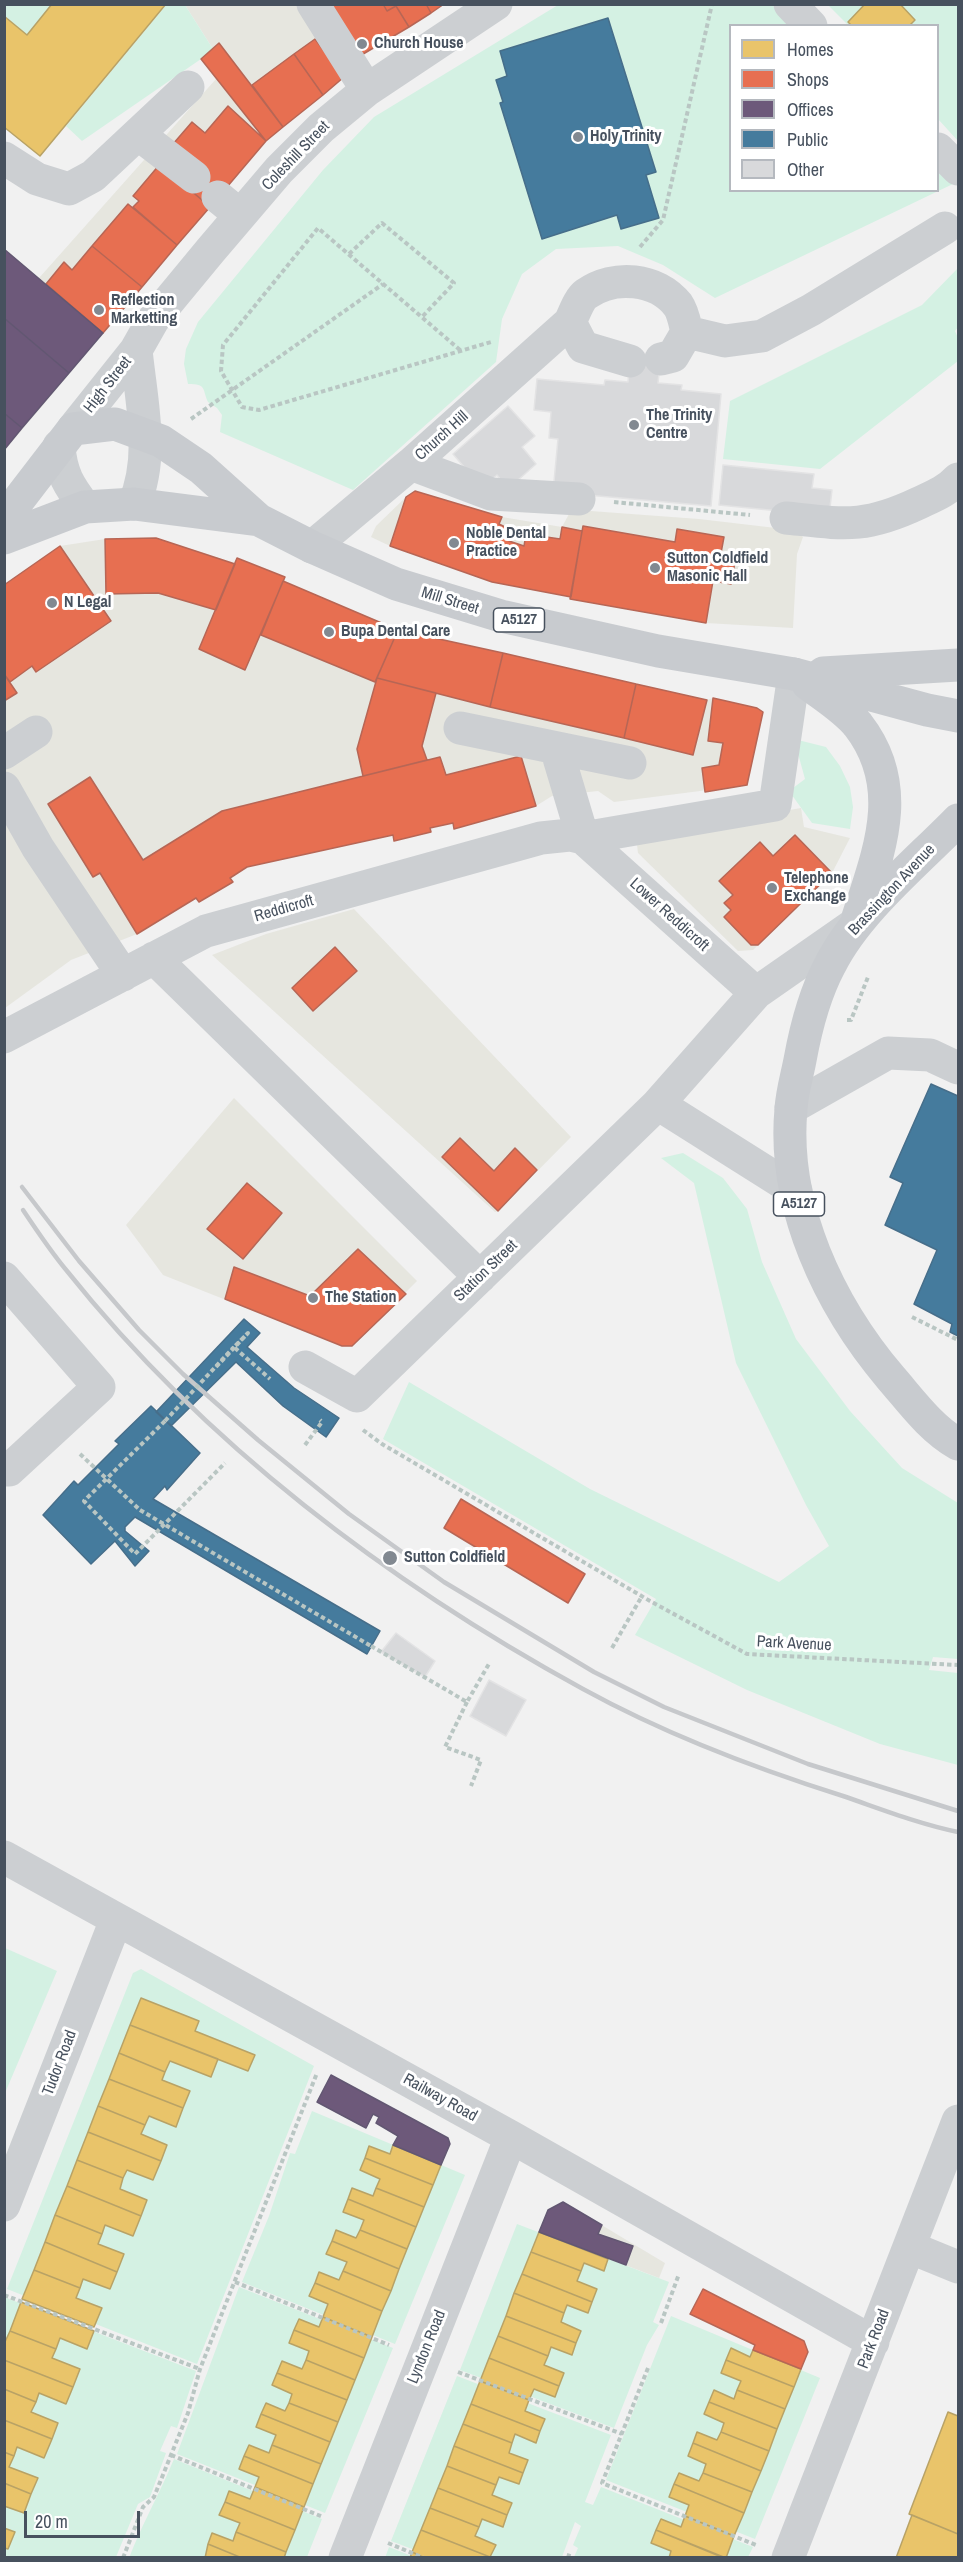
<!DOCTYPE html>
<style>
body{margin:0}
#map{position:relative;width:963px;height:2562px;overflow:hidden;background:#f1f1f1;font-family:"Archivo Narrow",sans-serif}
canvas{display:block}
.frame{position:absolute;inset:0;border:6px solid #47515e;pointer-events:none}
.legend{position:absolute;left:729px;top:24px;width:210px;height:168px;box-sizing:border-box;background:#fff;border:2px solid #b5b9bf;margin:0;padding:8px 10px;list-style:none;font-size:18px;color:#47515e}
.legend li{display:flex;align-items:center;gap:12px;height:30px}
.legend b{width:30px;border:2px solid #b5b9bf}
.scale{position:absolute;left:24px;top:2511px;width:116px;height:27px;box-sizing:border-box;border:3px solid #47515e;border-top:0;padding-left:8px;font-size:18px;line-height:21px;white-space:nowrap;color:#47515e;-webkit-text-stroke:4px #fff;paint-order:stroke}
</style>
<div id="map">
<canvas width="963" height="2562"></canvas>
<div class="frame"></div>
<ul class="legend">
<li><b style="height:16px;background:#e9c46a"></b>Homes</li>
<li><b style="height:16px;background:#e76f51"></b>Shops</li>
<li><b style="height:16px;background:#6d597a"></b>Offices</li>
<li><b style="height:16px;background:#457b9d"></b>Public</li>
<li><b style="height:16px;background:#d8d9db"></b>Other</li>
</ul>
<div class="scale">20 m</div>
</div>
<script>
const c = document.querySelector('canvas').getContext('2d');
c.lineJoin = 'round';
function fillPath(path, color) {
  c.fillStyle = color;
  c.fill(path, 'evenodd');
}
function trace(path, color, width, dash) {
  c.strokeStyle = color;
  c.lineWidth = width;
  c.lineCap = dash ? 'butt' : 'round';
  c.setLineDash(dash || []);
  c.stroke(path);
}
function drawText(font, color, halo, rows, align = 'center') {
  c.font = font + ' "Archivo Narrow",sans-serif';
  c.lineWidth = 6;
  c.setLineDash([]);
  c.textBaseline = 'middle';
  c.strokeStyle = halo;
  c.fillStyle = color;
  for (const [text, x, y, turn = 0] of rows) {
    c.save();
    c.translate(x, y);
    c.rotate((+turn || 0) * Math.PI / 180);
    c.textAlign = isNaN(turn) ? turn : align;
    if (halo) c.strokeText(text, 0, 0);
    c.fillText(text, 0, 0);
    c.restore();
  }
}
const commercial = new Path2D(`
 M185 5H444L353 60 344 77 266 141 5 450V249L39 278 216 79 201 59 213 49Z
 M415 491 502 517 562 527 569 514 577 510 699 519 793 530 803 537 797 554 793 628 706 623 571 597 390 546 371 537 376 526 406 497Z
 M156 538 235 563 237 558 285 577 284 582 410 634 503 653 707 700 713 698 757 708 763 712 747 785 614 802 598 791 552 796 536 806 454 829 452 823 430 828 431 832 394 841 393 835 247 867 231 878 233 882 199 902 196 898 137 934 71 960 5 1008V585L60 546 105 539Z
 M801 808 804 827 850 838 832 873 753 950 738 951 638 853 636 837Z
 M354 909 571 1137 498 1211 495 1212 212 955 266 934Z
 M234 1098 417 1281 352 1346H342L163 1275 126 1225Z
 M563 2202 665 2263 659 2278 539 2232 548 2210Z`);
const green = new Path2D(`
 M4 5H52L27 35 5 16Z
 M166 5H185L213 49 201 59 82 141 66 126Z
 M558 5H772L794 25 730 26V190H938V165L955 183 715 298 663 265 618 246 556 249 522 274 502 319 496 362 353 490 220 432 222 415 217 408 208 402C202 389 207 384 188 384L184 364 186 349 198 322 323 170 374 117ZM608 18 656 171 646 175 659 218 622 229 617 215 542 239 500 103 503 102 496 80 507 76 500 51Z
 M828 5H958V141L938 119V26L848 25Z
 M958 268V327L955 331 958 338V361L820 469 723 459 730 401 922 305Z
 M794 739 826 747 840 766 850 787 853 807 850 829 812 823 789 791 805 779Z
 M683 1153 723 1178 747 1209 762 1262 796 1339 850 1411 902 1468 958 1503V1659L933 1657 929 1670 958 1673V1765L880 1744 747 1690 635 1635 656 1599 383 1439 409 1382 590 1489 779 1582 829 1546 806 1505 736 1363 694 1183 661 1158Z
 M5 1948 57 1971 5 2093Z
 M141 1969 314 2066 197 2364 7 2289 133 1973Z
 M312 2111 465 2175 395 2344 242 2282 269 2216 290 2153 295 2154Z
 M517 2224 669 2282 653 2322 659 2325 647 2345 614 2428 460 2370Z
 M239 2287 393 2348 325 2513 177 2454Z
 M4 2297 196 2371 177 2428 171 2426 160 2451 166 2453 150 2497 138 2504 116 2557H5Z
 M671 2316 820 2378 755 2539 606 2480Z
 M457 2376 611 2435 585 2502 593 2505 601 2487 753 2547 748 2557H574L578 2548 573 2545 581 2526 575 2522 562 2557H433L391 2541Z
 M174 2459 322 2519 307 2557 129 2558C142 2524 160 2493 174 2459Z
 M389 2547 414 2557 385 2558Z`);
const homes = new Path2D(`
 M52 4H166L40 156 4 127V16L27 35Z
 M865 4H900L915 20 909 26H852L848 22Z
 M141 1998 199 2021 195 2031 255 2055 248 2071 130 2025Z
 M130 2025 218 2059 211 2077 170 2061 165 2072 119 2053Z
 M119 2053 165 2072 162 2080 190 2091 183 2108 109 2079Z
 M109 2079 183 2108 176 2127 149 2116 145 2125 98 2106Z
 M98 2106 145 2125 141 2134 167 2145 161 2161 88 2132Z
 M88 2132 161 2161 153 2180 127 2170 123 2178 77 2160Z
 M393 2145 441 2165 433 2185 365 2158 369 2146 390 2154Z
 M365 2158 433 2185 424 2207 376 2188 380 2179 360 2170Z
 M77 2160 123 2178 120 2189 147 2200 141 2216 67 2186Z
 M67 2186 141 2216 133 2236 105 2225 102 2234 55 2215Z
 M352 2188 373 2196 376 2188 424 2207 416 2227 348 2199Z
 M348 2199 416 2227 407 2249 360 2230 364 2220 343 2212Z
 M55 2215 102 2234 98 2244 124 2254 117 2272 45 2242Z
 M336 2230 356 2238 360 2230 407 2249 399 2269 332 2241Z
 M539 2232 608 2259 604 2271 584 2263 581 2271 531 2252Z
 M332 2241 399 2269 391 2291 343 2271 347 2262 326 2254Z
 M45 2242 117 2272 110 2289 83 2279 80 2288 34 2270Z
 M531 2252 581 2271 577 2281 597 2289 592 2302 522 2274Z
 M34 2270 80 2288 76 2298 102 2308 94 2327 22 2299Z
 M343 2271 391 2291 382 2311 315 2283 319 2272 339 2280Z
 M522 2274 592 2302 588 2313 567 2305 564 2313 514 2293Z
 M315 2283 382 2311 372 2337 323 2317 328 2304 309 2296Z
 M514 2293 564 2313 561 2322 581 2331 576 2343 506 2316Z
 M21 2302 94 2331 87 2349 60 2338 56 2349 10 2331Z
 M506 2316 576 2343 572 2355 551 2347 548 2356 498 2336Z
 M323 2317 372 2337 364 2358 294 2330 299 2319 319 2327Z
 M294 2330 364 2358 355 2380 306 2360 309 2351 289 2343Z
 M10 2331 56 2349 52 2358 80 2369 73 2387 4 2360V2344Z
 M498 2336 548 2356 544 2365 564 2373 559 2386 489 2358Z
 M731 2348 750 2357 753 2350 801 2369 794 2387 726 2360Z
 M489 2358 559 2386 555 2397 534 2389 529 2400 480 2381Z
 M4 2360 73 2387 66 2404 39 2393 36 2402 4 2389Z
 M306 2360 355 2380 347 2400 277 2373 282 2361 302 2369Z
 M726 2360 794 2387 785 2409 737 2390 741 2381 721 2373Z
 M277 2373 347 2400 338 2422 289 2403 292 2394 272 2385Z
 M480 2381 529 2400 525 2411 545 2419 540 2431 471 2404Z
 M4 2389 36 2402 31 2412 58 2423 52 2439 4 2420Z
 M714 2390 734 2399 737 2390 785 2409 777 2429 709 2402Z
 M709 2402 777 2429 769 2451 721 2432 724 2423 704 2414Z
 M266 2403 285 2411 289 2403 338 2422 330 2442 261 2414Z
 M471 2404 540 2431 536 2443 515 2434 512 2443 463 2424Z
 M948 2412 958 2416V2534L909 2514Z
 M261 2414 330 2442 321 2464 272 2445 276 2435 256 2427Z
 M4 2420 52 2439 44 2458 17 2447 14 2456 4 2452Z
 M463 2424 512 2443 509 2453 528 2460 523 2473 454 2446Z
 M697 2432 717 2440 721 2432 769 2451 761 2471 693 2443Z
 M693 2443 761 2471 752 2492 703 2473 706 2464 688 2456Z
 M249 2445 269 2453 272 2445 321 2464 313 2484 244 2456Z
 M454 2446 523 2473 519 2484 499 2477 496 2485 447 2466Z
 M4 2452 14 2456 9 2467 38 2478 31 2494 4 2483Z
 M244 2456 313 2484 304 2507 255 2487 259 2477 239 2469Z
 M447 2466 496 2485 492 2495 512 2503 507 2515 438 2488Z
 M679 2473 699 2481 703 2473 752 2492 744 2513 674 2484Z
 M4 2483 31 2494 24 2513 4 2506Z
 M674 2484 744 2513 734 2536 685 2516 689 2505 669 2497Z
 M255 2487 304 2507 295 2530 225 2502 229 2491 250 2499Z
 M438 2488 507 2515 503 2527 482 2519 479 2527 430 2508Z
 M225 2502 295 2530 286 2552 236 2532 240 2523 219 2515Z
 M430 2508 479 2527 475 2536 496 2545 490 2557 421 2530Z
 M912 2515 958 2534V2558H896Z
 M685 2516 734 2536 726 2558 656 2530 661 2519 681 2527Z
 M4 2528 15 2532 8 2549 4 2548Z
 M421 2530 490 2557V2558H425L412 2552Z
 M656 2530 724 2558H669L671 2551 651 2543Z
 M236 2532 286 2552 284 2558H242L208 2544 212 2533 233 2541Z
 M208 2544 242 2558H205Z
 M412 2552 425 2558H410Z`);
const shops = new Path2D(`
 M319 4H383L387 11 396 6 409 27 353 60Z
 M383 4H426L431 13 409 27 396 6 387 11Z
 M426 4H444L431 13Z
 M315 39 344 77 323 95 294 54Z
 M219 43 283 127 266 141 201 59Z
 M294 54 323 95 283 127 252 85Z
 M228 106 266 141 210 207 186 186 173 144 192 122 205 133Z
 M160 164 210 207 177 245 133 207 139 201 133 196Z
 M128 204 177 245 142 287 92 246Z
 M92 246 142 287 103 333 46 284 64 262 72 270Z
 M415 491 502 517 499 524 511 530 509 541 524 546 526 534 560 539 562 527 582 531 571 597 492 582 390 546 406 497Z
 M583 526 675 542 677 529 724 537 721 553 736 556 731 584 713 581 706 623 570 599Z
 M156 538 235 564 216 610 158 593 106 594 105 539Z
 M60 546 111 621 36 672 32 666 10 682 4 674V585Z
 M237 558 285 577 245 670 199 649Z
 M283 581 398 630 375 682 261 635Z
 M398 630 503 653 490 707 377 678Z
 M503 653 636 684 624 738 490 707Z
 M4 674 17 693 4 701Z
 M377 678 436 693 422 746 427 760 363 776 357 749Z
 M636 684 707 700 693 755 624 738Z
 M713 698 757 708 763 712 747 785 705 792 702 768 719 765 723 743 708 741Z
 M521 756 536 806 454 829 453 823 430 828 431 832 394 841 393 835 247 867 230 878 233 882 199 902 196 898 137 934 100 873 93 877 48 804 90 777 143 860 222 811 440 757 446 775Z
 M795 835 832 873 758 945H751L724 917 731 910 724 903 733 895 719 881 760 842 773 856Z
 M335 947 357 971 313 1011 292 988Z
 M460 1138 494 1171 515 1148 537 1170 498 1211 442 1157Z
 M247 1183 282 1213 243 1259 207 1229Z
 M358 1249 406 1294 352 1346H342L225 1299 234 1267 310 1296Z
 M461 1499 585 1574 568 1603 444 1528Z
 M703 2289 804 2341 808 2352 801 2369 753 2350 755 2345 690 2314Z`);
const offices = new Path2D(`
 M4 249 103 333 69 373 4 318Z
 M4 318 69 373 22 428 4 413Z
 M4 413 22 428 4 450Z
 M331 2075 448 2138 450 2144 441 2165 393 2145 398 2136 376 2123 379 2117 373 2114 366 2128 317 2102Z
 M563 2202 602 2225 598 2234 633 2246 626 2265 539 2232 548 2210Z`);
const public = new Path2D(`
 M608 18 656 172 646 175 659 218 621 229 617 215 542 239 500 103 503 102 496 80 507 76 500 51Z
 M931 1084 958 1096V1336L950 1332 952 1324 914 1304 937 1250 885 1225 903 1183 890 1177Z
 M244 1319 260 1333 247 1347 294 1388 339 1418 326 1437 283 1406 236 1362 171 1426 156 1412Z
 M151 1406 200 1453 167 1490 165 1486 153 1499 380 1631 367 1654 135 1517 125 1527V1531L149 1551 135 1566 115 1541 91 1564 43 1515 74 1481 78 1485 119 1444 115 1441Z`);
const building = new Path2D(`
 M631 352 661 355 658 383 682 385 681 390 721 394 711 506 553 492 558 439 549 438 551 412 534 410 537 379 604 385 605 380 628 382Z
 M508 406 535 436 522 447 536 464 508 489 497 475 482 488 453 454Z
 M723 465 814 474 812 488 832 490 829 516 719 505Z
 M396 1633 435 1661 425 1677 381 1652Z
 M489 1680 526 1700 506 1736 470 1716Z`);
const path = new Path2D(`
 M640 247 663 220 712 4
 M349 254 382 223 454 283 422 317
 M460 350 318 228 223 345 221 371 242 407 259 410 491 342
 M191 419 383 284
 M614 502 750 515
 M847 1020H851L868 977
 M912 1317 958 1340
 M216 1367 248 1333 234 1347 270 1379
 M165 1421 84 1501 135 1554 225 1463
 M363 1430 382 1444 650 1601 747 1654 958 1665
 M305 1445 322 1422 320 1420
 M80 1454 140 1510
 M371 1646 467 1702 490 1662
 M612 1648 642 1596
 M467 1702 445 1747 481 1760 471 1786
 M235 2282 389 2345
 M4 2295 200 2369
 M661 2323 679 2274
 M648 2368 602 2483 756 2545
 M458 2372 622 2434
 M171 2455 323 2517
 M388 2543 424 2558
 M123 2558 143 2507 154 2497 188 2413 200 2369 317 2073
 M568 2558 570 2551`);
const minor = new Path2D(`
 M313 4 367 90
 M790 4 811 26
 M138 134 194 177
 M938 149 958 169
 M4 158 37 179 69 189 93 176 188 87
 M218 197 240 215
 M687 332 725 341 762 336 811 310 945 228
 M630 361 583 347 570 322C574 314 579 299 586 294 614 274 657 278 678 305 683 312 685 324 687 332L673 356 661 359
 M73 429 136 350 153 320 210 251 279 170 321 128 367 90 496 4
 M59 446C61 474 69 486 85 507
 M411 464 491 494 579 499
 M134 504C155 456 141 400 136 350
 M786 518C844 524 864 529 919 503 934 496 947 491 958 479
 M312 547 411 464 570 322
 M460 728 630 763
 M556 748 583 838
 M4 753 36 732
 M4 788 38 848 123 975
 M583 838 756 993
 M154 958 480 1277
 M4 1037 206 931 541 838 570 835 583 838 775 805 794 674
 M658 1104 796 1191
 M791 1108 888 1053 930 1055 958 1068
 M4 1278 99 1387 9 1470H4
 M305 1367 357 1396 658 1104 756 993 855 924
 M4 1857 511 2137 873 2342
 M4 2205 116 1920
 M909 2247 958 2267
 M345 2558 511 2137
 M788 2558 958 2121`);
const major = new Path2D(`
 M4 519 73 429 115 424 161 441 201 468 259 520 312 547 396 584 501 616 658 651 794 674 927 710 958 716
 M4 538 85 507 134 504 259 520
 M823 673 958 665
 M808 684C824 696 845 709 858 725 906 787 879 851 858 917
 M958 820C916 863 857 911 830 965 814 995 806 1027 800 1060 797 1076 792 1092 791 1109 782 1206 829 1305 891 1378 911 1401 931 1429 958 1444`);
const rail = new Path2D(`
 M22 1187 79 1261 139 1330 183 1374 258 1440 349 1514 444 1582 594 1672 664 1707 808 1764 958 1811
 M23 1210C37 1231 51 1252 67 1271 205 1444 389 1583 583 1689 665 1734 754 1768 843 1796 881 1809 919 1824 958 1832`);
const pathBridge = new Path2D(`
 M165 1421 234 1347
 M140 1510 371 1646`);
const markers = [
 [362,44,6,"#828991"],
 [578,137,6,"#828991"],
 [99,310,6,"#828991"],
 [634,425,6,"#828991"],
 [454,543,6,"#828991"],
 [655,568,6,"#828991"],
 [52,603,6,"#828991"],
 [329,632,6,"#828991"],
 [772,888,6,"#828991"],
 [313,1298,6,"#828991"],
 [390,1558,8,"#828991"]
];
const shields = [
 [519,620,51],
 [799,1204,51]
];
const shieldNames = [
 ["A5127",519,620],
 ["A5127",799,1204]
];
const poiNames = [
 ["Church House",374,44],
 ["Holy Trinity",590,137],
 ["Reflection",111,301],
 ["Marketting",111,319],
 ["The Trinity",646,416],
 ["Centre",646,434],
 ["Noble Dental",466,534],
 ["Practice",466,552],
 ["Sutton Coldfield",667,559],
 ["Masonic Hall",667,577],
 ["N Legal",64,603],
 ["Bupa Dental Care",341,632],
 ["Telephone",784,879],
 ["Exchange",784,897],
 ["The Station",325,1298],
 ["Sutton Coldfield",404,1558]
];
const streetNames = [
 ["Coleshill Street",296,156,-46],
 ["High Street",108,385,-52],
 ["Church Hill",442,436,-42],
 ["Mill Street",450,601,17],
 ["Brassington Avenue",892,890,-47],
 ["Reddicroft",284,909,-16],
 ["Lower Reddicroft",669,915,42],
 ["Station Street",486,1271,-44],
 ["Park Avenue",794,1644,3],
 ["Tudor Road",60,2063,-69],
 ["Railway Road",440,2098,29],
 ["Park Road",874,2339,-69],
 ["Lyndon Road",427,2347,-68]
];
fillPath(commercial, '#e6e6df');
fillPath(green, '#d4f1e3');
fillPath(homes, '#e9c46a');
trace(homes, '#b8a266', 1.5);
fillPath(shops, '#e76f51');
trace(shops, '#b76655', 1.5);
fillPath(offices, '#6d597a');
trace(offices, '#625772', 1.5);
fillPath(public, '#457b9d');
trace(public, '#466e8a', 1.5);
fillPath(building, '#d8d9db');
trace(building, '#e3e3e4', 1.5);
trace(path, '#b9c6c3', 4, [4.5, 3]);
trace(minor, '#cccfd2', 33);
trace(major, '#c8cbcf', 33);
trace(rail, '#c6c8cb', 4.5);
trace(pathBridge, '#b9c6c3', 4, [4.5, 3]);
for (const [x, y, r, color] of markers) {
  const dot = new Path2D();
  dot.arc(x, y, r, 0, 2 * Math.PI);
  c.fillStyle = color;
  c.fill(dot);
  trace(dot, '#fff', 2);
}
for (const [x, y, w] of shields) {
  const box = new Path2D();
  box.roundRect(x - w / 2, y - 12, w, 24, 4.5);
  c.fillStyle = '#fff';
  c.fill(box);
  trace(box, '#47515e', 1.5);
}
drawText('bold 15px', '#47515e', null, shieldNames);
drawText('bold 16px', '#47515e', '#fff', poiNames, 'left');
drawText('16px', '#47515e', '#fff', streetNames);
</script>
